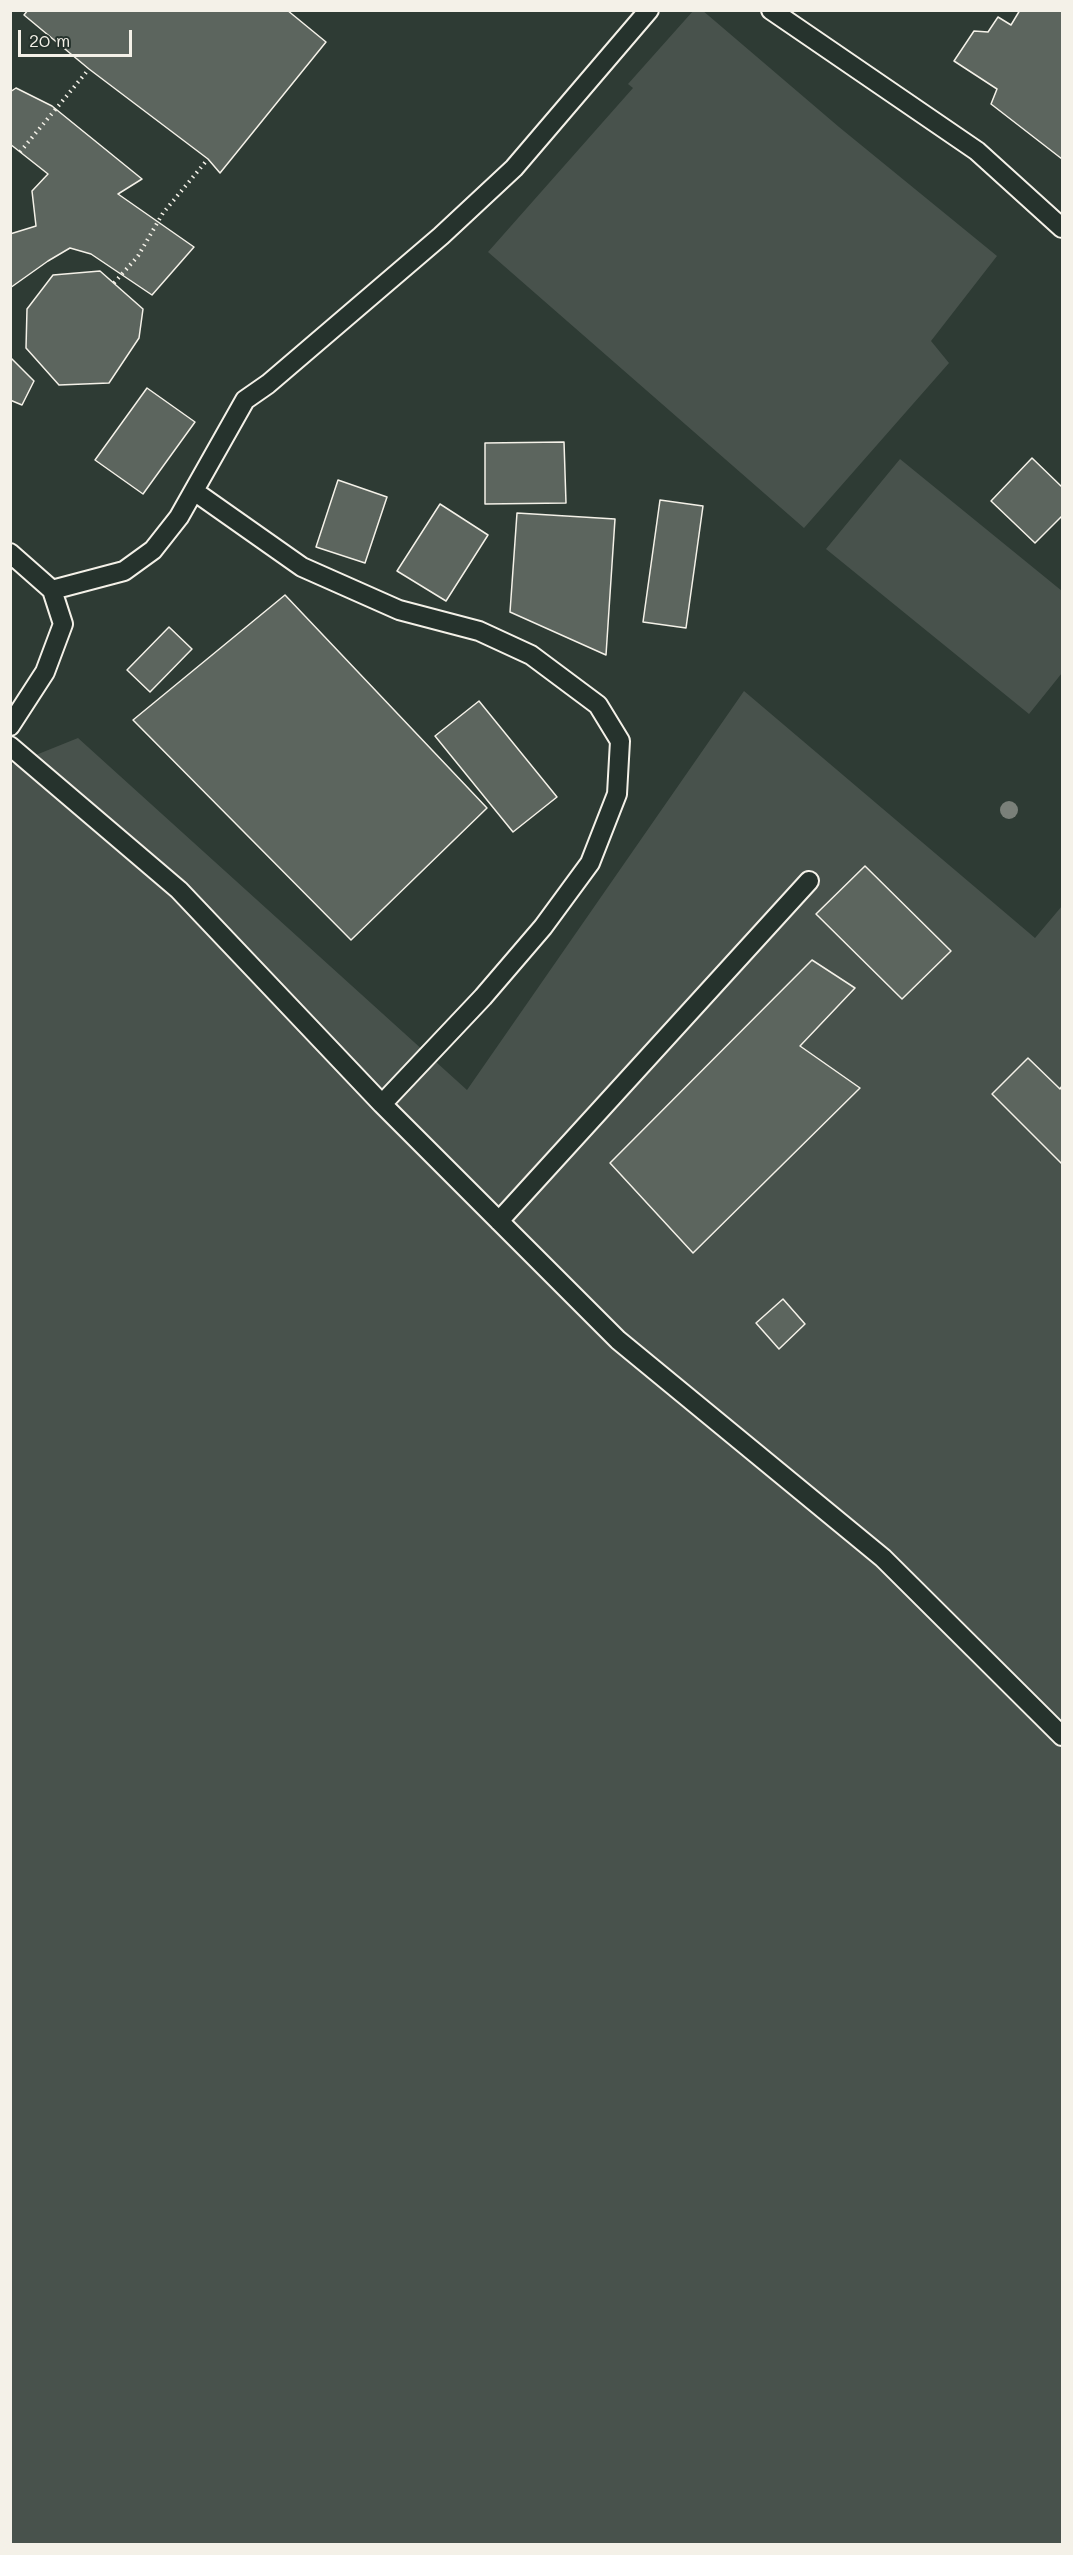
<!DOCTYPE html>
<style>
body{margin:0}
#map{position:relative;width:1073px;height:2555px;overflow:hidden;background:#2e3b34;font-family:Mali,sans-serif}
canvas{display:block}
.frame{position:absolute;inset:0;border:12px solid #f4f1e8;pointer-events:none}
.scale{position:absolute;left:18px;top:30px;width:114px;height:27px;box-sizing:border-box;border:3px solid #f4f1e8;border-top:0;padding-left:8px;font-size:18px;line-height:21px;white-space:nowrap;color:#f4f1e8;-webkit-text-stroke:4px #26332d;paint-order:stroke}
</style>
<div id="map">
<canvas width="1073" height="2555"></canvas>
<div class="frame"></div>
<div class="scale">20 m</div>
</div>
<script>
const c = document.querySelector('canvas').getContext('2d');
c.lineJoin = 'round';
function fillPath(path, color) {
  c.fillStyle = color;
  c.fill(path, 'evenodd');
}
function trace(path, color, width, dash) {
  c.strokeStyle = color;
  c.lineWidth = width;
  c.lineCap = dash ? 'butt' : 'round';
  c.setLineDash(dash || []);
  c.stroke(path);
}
const green = new Path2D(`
 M702 10 839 127 997 256 931 341 949 363 804 528 488 252 633 88 628 84 693 11Z
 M900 459 1062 591V673L1029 714 826 549Z
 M744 691 1035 938 1062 906V2544H11V765L78 738 467 1090Z`);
const building = new Path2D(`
 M28 10H287L326 42 220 173 208 159 89 69 24 15Z
 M1020 10H1062V159L991 104 997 89 954 61 974 31 988 32 998 17 1011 25Z
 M16 88 52 106 142 179 118 194 194 247 152 295 91 254 70 248 48 261 10 288V92Z
 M10 144 48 174 32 191 36 226 10 234Z
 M100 271 143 309 139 338 109 383 59 385 26 348 27 309 53 275Z
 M10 357 34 381 22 405 10 400Z
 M147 388 195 422 143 494 95 460Z
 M564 442 566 503 485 504V443Z
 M1032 458 1062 487V516L1035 543 991 501Z
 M338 480 387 497 365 563 316 547Z
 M660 500 703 506 686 628 643 622Z
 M440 504 488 535 446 601 397 571Z
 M517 513 615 519 606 655 510 612Z
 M285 595 487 808 351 940 133 720Z
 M169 627 192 649 150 692 127 670Z
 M479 701 557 797 513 832 435 736Z
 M865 866 951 951 902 999 816 914Z
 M812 960 855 988 800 1046 860 1088 693 1253 610 1163Z
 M1028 1058 1060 1089 1062 1086V1164L992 1094Z
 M783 1299 805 1324 779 1349 756 1323Z`);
const path = new Path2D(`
 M20 152 89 69
 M114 283 138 256 163 213 208 159`);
const lane = new Path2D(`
 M771 10 977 151 1062 228
 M194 491 302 567 399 610 479 631 531 655 598 705 620 741 617 794 590 863 543 927 483 997 382 1104
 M10 553 52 590 63 624 45 672 10 726
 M52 590 124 571 153 550 179 517 245 400 268 384 441 236 514 168 649 10
 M10 746 179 890 382 1104 618 1340 883 1558 1062 1736
 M499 1221 809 881`);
const trees = [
 [1009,810]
];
fillPath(green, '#48524c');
fillPath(building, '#5c655e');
trace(building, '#f4f1e8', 1.5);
trace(lane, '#f4f1e8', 22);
trace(path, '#f4f1e8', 4, [1.5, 4.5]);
trace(lane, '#26332d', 18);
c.fillStyle = '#7a8079';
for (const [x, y] of trees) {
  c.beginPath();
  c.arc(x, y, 9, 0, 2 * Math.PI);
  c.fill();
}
</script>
